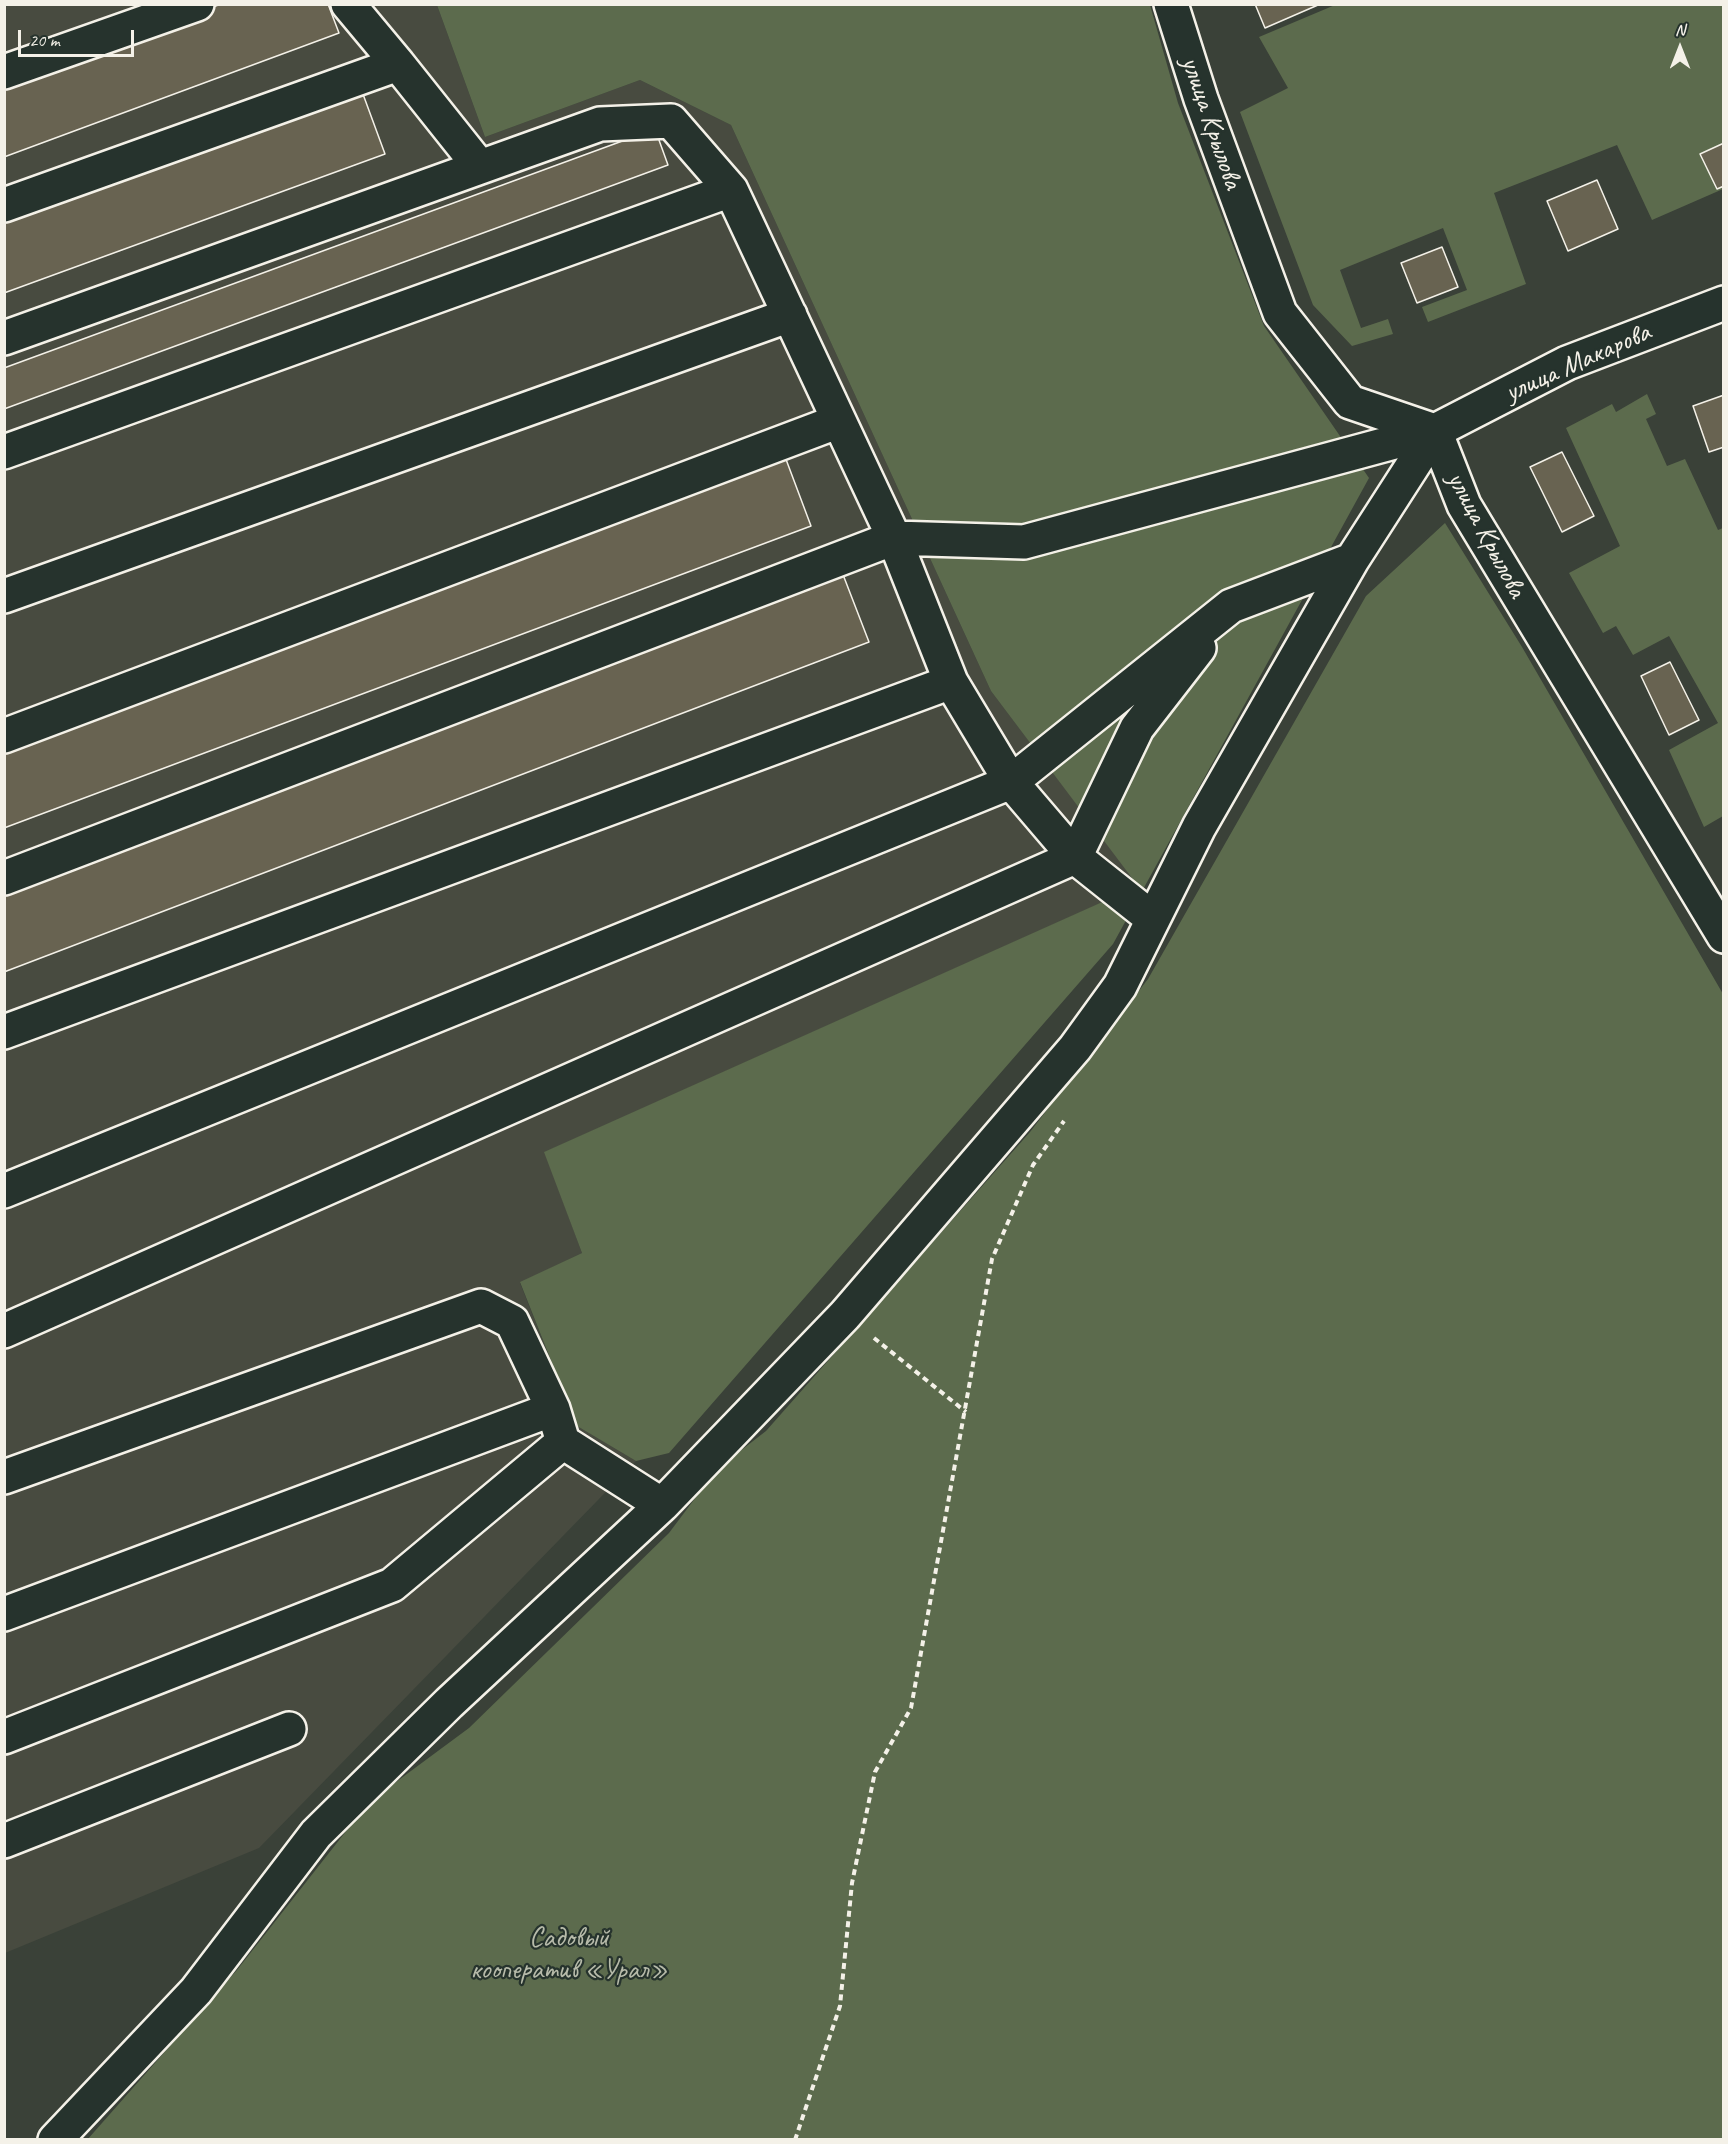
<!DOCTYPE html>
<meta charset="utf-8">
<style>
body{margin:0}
#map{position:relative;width:1728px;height:2144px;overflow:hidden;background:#3a4138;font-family:Caveat,sans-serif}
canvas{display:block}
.frame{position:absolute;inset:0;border:6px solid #f4f1e8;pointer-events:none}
.north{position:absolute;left:1650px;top:18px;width:60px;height:60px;-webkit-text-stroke:4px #26332d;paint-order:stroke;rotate:0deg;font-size:16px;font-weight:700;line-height:24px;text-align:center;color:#f4f1e8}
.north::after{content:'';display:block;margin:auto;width:21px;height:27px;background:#f4f1e8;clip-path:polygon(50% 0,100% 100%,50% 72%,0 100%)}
.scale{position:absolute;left:18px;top:30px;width:116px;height:27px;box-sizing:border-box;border:3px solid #f4f1e8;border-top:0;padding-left:8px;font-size:18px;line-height:21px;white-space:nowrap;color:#f4f1e8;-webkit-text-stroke:4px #26332d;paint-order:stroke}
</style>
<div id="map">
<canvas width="1728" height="2144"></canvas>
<div class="frame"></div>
<div class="north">N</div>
<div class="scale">20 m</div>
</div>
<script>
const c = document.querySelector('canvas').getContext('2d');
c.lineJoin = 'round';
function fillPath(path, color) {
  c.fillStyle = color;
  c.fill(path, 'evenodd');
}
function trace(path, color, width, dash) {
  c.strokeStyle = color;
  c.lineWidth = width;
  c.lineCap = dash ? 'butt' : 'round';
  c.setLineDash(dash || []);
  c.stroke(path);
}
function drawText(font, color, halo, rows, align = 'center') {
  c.font = font + ' Caveat,sans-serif';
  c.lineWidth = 4.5;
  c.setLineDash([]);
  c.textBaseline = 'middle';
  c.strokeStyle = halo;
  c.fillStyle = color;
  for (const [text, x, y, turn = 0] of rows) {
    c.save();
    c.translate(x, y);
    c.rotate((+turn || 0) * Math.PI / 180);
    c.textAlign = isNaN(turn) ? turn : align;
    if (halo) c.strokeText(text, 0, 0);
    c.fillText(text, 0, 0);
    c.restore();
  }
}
const built = new Path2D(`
 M5 5H437L485 137 640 80 731 125 991 691 1139 886 545 1152 582 1253 520 1283 577 1426 636 1461 259 1848 5 1953Z`);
const green = new Path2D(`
 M437 5H1150L1178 103 1264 326 1369 478 1113 944 669 1453 636 1461 577 1426 520 1282 582 1253 544 1152 1138 886 991 691 731 125 640 80 485 137Z
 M1335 5H1723V189L1652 220 1617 145 1494 193 1526 284 1428 322 1422 307 1467 290 1443 228 1340 270 1361 328 1388 319 1393 334 1352 346 1313 305 1240 112 1288 88 1259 37Z
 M1647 394 1656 414 1646 419 1667 466 1685 459 1718 530 1723 528V816L1704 827 1669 750 1718 723 1669 636 1633 655 1616 626 1603 633 1569 573 1620 546 1566 428 1612 404 1616 412Z
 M1445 523 1522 647 1723 994V2139L87 2140 237 1970 369 1802 469 1728 669 1533 717 1469 766 1431 1030 1132 1148 979 1366 596Z`);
const building = new Path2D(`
 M221 4H328L339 33 4 157V85Z
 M1255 4H1318V5L1265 28Z
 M360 86 385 154 4 293V216Z
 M655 129 668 165 4 409V368Z
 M1724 143V186L1717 189 1700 154Z
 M1597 180 1618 229 1568 251 1547 201Z
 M1442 247 1458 287 1417 303 1401 263Z
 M1724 395V447L1709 452 1693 406Z
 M1562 452 1594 516 1562 532 1530 467Z
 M784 454 811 526 4 828V746Z
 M842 572 869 642 4 972V891Z
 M1670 662 1699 720 1669 735 1641 676Z`);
const path = new Path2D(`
 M874 1338 966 1412
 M795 2140 840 2006 852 1883 875 1772 911 1708 992 1259 1033 1165 1064 1121`);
const minor = new Path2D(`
 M348 4 398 64
 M1171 4 1201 99 1280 313 1350 402 1435 431 1464 505 1724 936
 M4 72 197 4
 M4 205 398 64 480 167
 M4 338 600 124 671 121 731 190 894 538 1024 542 1435 431 1567 363 1724 303
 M4 452 731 190
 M4 596 790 315
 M4 736 839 421
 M4 878 894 538 951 682 1011 782 1075 857 1153 919
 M4 1032 951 682
 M4 1191 1011 782 1231 606 1352 560
 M4 1331 1075 857 1137 728 1199 648
 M4 1477 481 1306 512 1322 553 1409 563 1442 662 1505
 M4 1614 553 1409
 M4 1737 392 1585 563 1442
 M4 1841 289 1729
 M55 2140 196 1991 316 1834 449 1703 662 1505 845 1315 1075 1048 1120 986 1199 827 1352 560 1435 431`);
const streetNames = [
 ["улица Крылова",1211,123,71],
 ["улица Макарова",1578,363,-24],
 ["улица Крылова",1486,535,62]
];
const parkNames = [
 ["Садовый",569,1939],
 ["кооператив «Урал»",569,1971]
];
fillPath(built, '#484b40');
fillPath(green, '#5c6b4d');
fillPath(building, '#686351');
trace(building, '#f4f1e8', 1.5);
trace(minor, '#f4f1e8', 38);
trace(path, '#f4f1e8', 4, [6, 4.5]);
trace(minor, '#26332d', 33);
drawText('28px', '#f4f1e8', '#26332d', streetNames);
drawText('28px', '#b7bbaa', '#26332d', parkNames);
</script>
